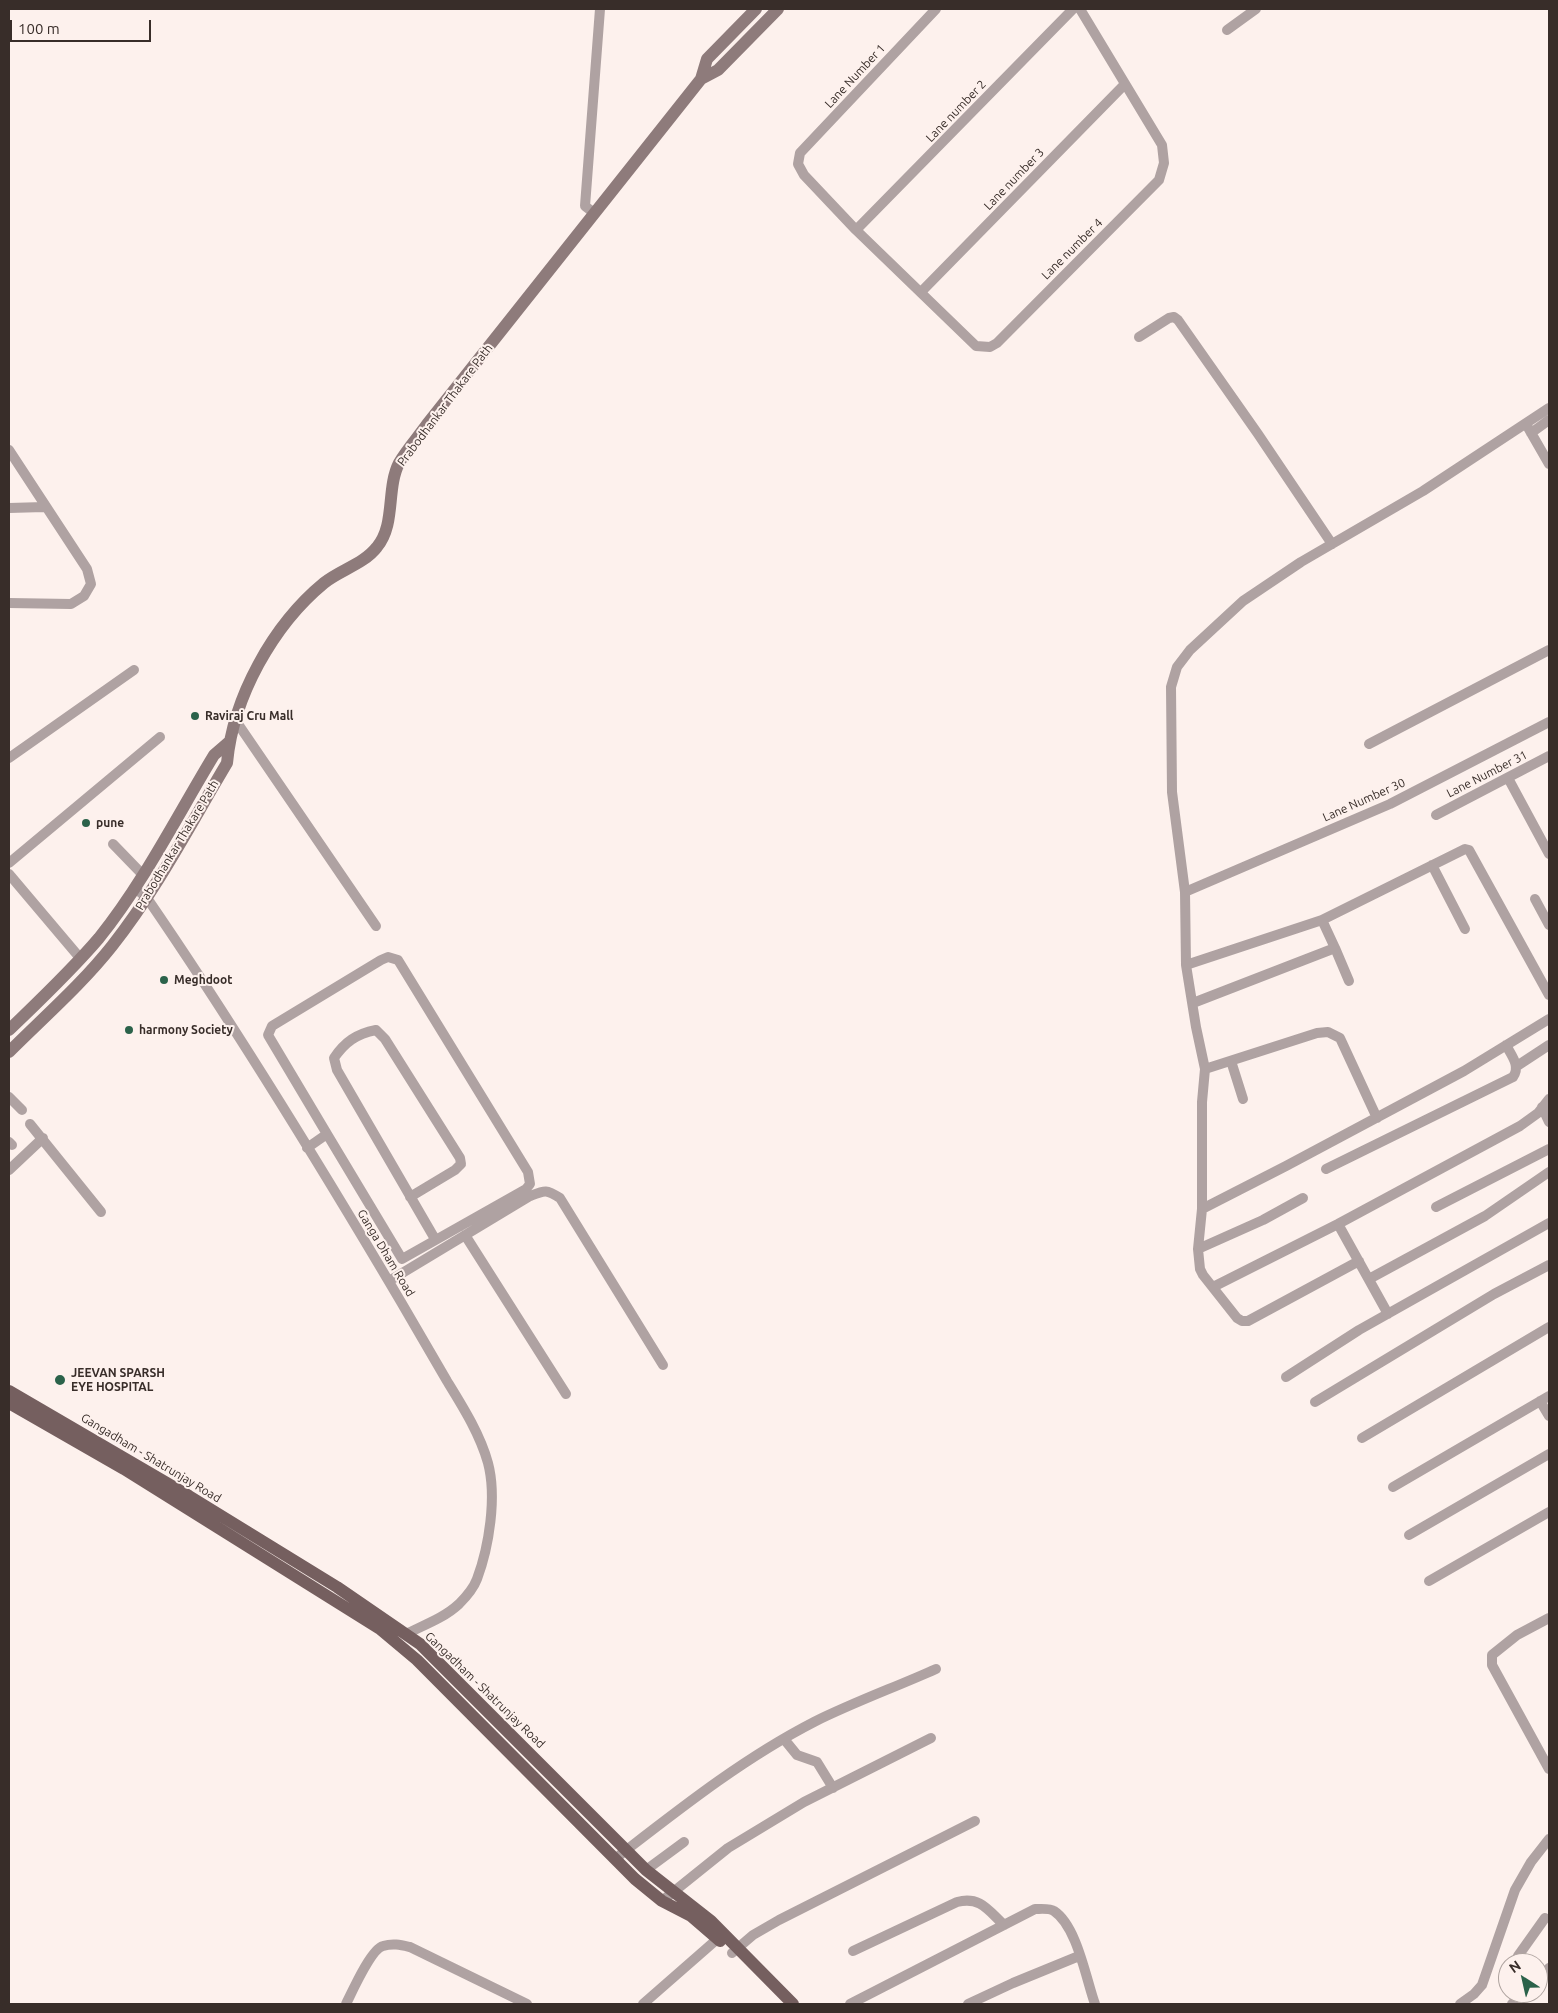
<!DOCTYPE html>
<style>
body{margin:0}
#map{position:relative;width:1558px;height:2013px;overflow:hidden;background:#fdf1ed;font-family:Ubuntu,sans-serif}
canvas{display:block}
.frame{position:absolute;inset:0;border:10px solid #382d29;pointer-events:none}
.north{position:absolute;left:1498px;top:1953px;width:50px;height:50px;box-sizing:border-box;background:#fdf1ed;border:1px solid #aea39f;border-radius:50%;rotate:325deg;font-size:14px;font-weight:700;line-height:20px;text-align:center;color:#382d29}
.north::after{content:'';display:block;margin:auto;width:18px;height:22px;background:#2b624a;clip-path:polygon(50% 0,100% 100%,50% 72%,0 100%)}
.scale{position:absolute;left:10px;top:20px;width:141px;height:22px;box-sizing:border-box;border:2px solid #382d29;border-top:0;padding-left:6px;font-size:15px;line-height:18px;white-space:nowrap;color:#382d29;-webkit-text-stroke:4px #fdf1ed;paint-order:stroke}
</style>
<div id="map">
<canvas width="1558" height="2013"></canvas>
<div class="frame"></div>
<div class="north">N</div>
<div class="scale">100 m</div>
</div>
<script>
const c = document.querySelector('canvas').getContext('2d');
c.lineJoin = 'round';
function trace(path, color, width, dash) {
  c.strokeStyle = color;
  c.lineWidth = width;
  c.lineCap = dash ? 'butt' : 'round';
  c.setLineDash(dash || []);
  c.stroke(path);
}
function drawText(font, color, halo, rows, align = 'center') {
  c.font = font + ' Ubuntu,sans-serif';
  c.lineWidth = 4;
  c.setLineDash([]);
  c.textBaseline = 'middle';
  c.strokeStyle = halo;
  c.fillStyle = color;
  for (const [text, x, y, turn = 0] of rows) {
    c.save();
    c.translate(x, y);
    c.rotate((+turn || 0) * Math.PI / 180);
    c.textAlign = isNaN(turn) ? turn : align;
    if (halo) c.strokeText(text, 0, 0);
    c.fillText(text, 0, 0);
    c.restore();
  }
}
const minor = new Path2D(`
 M936 9 800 153 798 164 804 175 856 230 976 346 990 347 997 343 1159 180 1164 163 1162 145 1080 9
 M1227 30 1256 9
 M594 213 585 206 600 9
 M856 230 1073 9
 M921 292 1125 84
 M1139 337 1169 318 1174 317 1178 320 1258 434 1332 544
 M1526 424 1549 464
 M1531 433 1549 420
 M9 450 87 569 91 584 84 596 71 604 9 603
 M9 508 44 507
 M236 721 376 926
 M1369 744 1549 650
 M9 758 134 670
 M1508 778 1549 854
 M1436 815 1549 756
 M113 844 143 875
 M9 863 160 737
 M1432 865 1465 929
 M9 874 80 958
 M135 888 147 898C237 1029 320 1165 401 1302 416 1328 432 1355 447 1381 463 1407 480 1434 488 1463 497 1497 489 1547 477 1579 474 1587 465 1598 459 1604 444 1618 424 1625 406 1634
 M1185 892 1390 804 1549 722
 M1535 899 1549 925
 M1335 948 1349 981
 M1186 965 1322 920 1465 849 1469 850 1549 995
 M1193 1003 1335 948 1322 920
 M1231 1061 1243 1099
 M1517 1066 1549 1045
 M1205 1069 1317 1033 1328 1032 1340 1038 1377 1118
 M9 1097 22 1110
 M1542 1107 1549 1122
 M30 1124 101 1212
 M9 1142 12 1145
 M307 1148 327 1134 268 1035 272 1026 381 960 388 957 398 960 528 1172 530 1184 526 1189 402 1259 327 1134
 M1326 1169 1513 1077C1521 1066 1511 1055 1506 1045
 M9 1170 43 1138
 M410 1197 455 1170 461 1164 460 1158 385 1039 376 1030C356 1034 345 1042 334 1058L337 1070 435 1239
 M1436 1207 1549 1149
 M1202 1209 1286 1166 1464 1071 1549 1019
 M1338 1224 1388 1314
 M465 1235 566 1394
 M1198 1249 1263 1220 1303 1198
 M1359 1261 1248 1321H1242L1237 1318 1203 1275 1200 1269 1198 1249 1202 1209V1102L1205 1069 1196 1027 1186 965 1185 892 1172 792 1171 687 1177 667 1190 650 1243 601 1301 562 1423 491 1549 408
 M1369 1279 1485 1216 1549 1172
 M389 1281 530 1196C545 1190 546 1189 560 1198L663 1365
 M1213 1287 1338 1224 1520 1126 1538 1113 1549 1099
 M1286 1377 1359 1330 1549 1223
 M1540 1401 1549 1416
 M1315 1402 1494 1294 1549 1265
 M1362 1438 1549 1327
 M1393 1487 1549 1396
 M1409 1535 1549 1454
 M1429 1581 1549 1512
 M1549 1618 1517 1635 1492 1655V1665L1549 1769
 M784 1739 797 1755 817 1762 833 1788
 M620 1855C682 1807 744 1758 814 1722 854 1702 896 1687 936 1669
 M646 1870 684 1842
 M662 1901 728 1848 804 1802 931 1738
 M853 1951 957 1902C980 1896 988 1910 1004 1925
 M732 1953 753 1935 779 1920 975 1821
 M1518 1956 1545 1918
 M1538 1979 1549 1968
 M346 2004C352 1992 371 1949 383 1946 393 1943 401 1945 410 1947L527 2004
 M643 2004 723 1934
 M850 2004 1035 1909C1041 1909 1050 1908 1054 1911 1077 1926 1086 1979 1095 2004
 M968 2004 1013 1983 1079 1956
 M1460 2004 1474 1994 1482 1985 1515 1890 1531 1862 1549 1839
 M1512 2004 1524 1993`);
const secondary = new Path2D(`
 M701 79 718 70 778 9
 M9 1030C40 1000 71 971 99 938 144 882 177 816 214 755L229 742
 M9 1052C44 1017 82 984 112 946 157 889 190 825 227 763 233 697 273 625 324 583 340 570 364 564 377 547 396 524 386 489 399 463 407 449 419 436 428 423L701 79 707 59 756 9`);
const primary = new Path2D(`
 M9 1391 189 1496 337 1587 420 1644 646 1870 711 1921 793 2004
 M9 1403 124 1469 380 1629 417 1660 635 1879 662 1901 691 1916 720 1941`);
const markers = [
 [195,716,5,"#2b624a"],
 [86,823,5,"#2b624a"],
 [164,980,5,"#2b624a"],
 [129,1030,5,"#2b624a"],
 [60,1380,6,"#2b624a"]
];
const streetNames = [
 ["Lane Number 1",855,76,-47],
 ["Lane number 2",956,111,-46],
 ["Lane number 3",1014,179,-46],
 ["Lane number 4",1072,249,-45],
 ["Prabodhankar Thakare Path",445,405,-53],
 ["Lane Number 31",1487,774,-27],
 ["Lane Number 30",1364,800,-24],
 ["Prabodhankar Thakare Path",177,845,-59],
 ["Ganga Dham Road",386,1253,59],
 ["Gangadham - Shatrunjay Road",151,1458,31],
 ["Gangadham - Shatrunjay Road",485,1690,44]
];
const poiNames = [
 ["Raviraj Cru Mall",205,716],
 ["pune",96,823],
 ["Meghdoot",174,980],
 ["harmony Society",139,1030],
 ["JEEVAN SPARSH",71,1373],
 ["EYE HOSPITAL",71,1387]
];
trace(minor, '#afa2a2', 10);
trace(secondary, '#8e7b7b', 12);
trace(primary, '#755f5f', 12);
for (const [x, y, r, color] of markers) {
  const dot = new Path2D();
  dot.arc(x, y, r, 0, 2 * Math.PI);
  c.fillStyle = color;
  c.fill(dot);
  trace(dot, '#fdf1ed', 2);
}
drawText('12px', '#382d29', '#fdf1ed', streetNames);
drawText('bold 12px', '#382d29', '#fdf1ed', poiNames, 'left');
</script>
